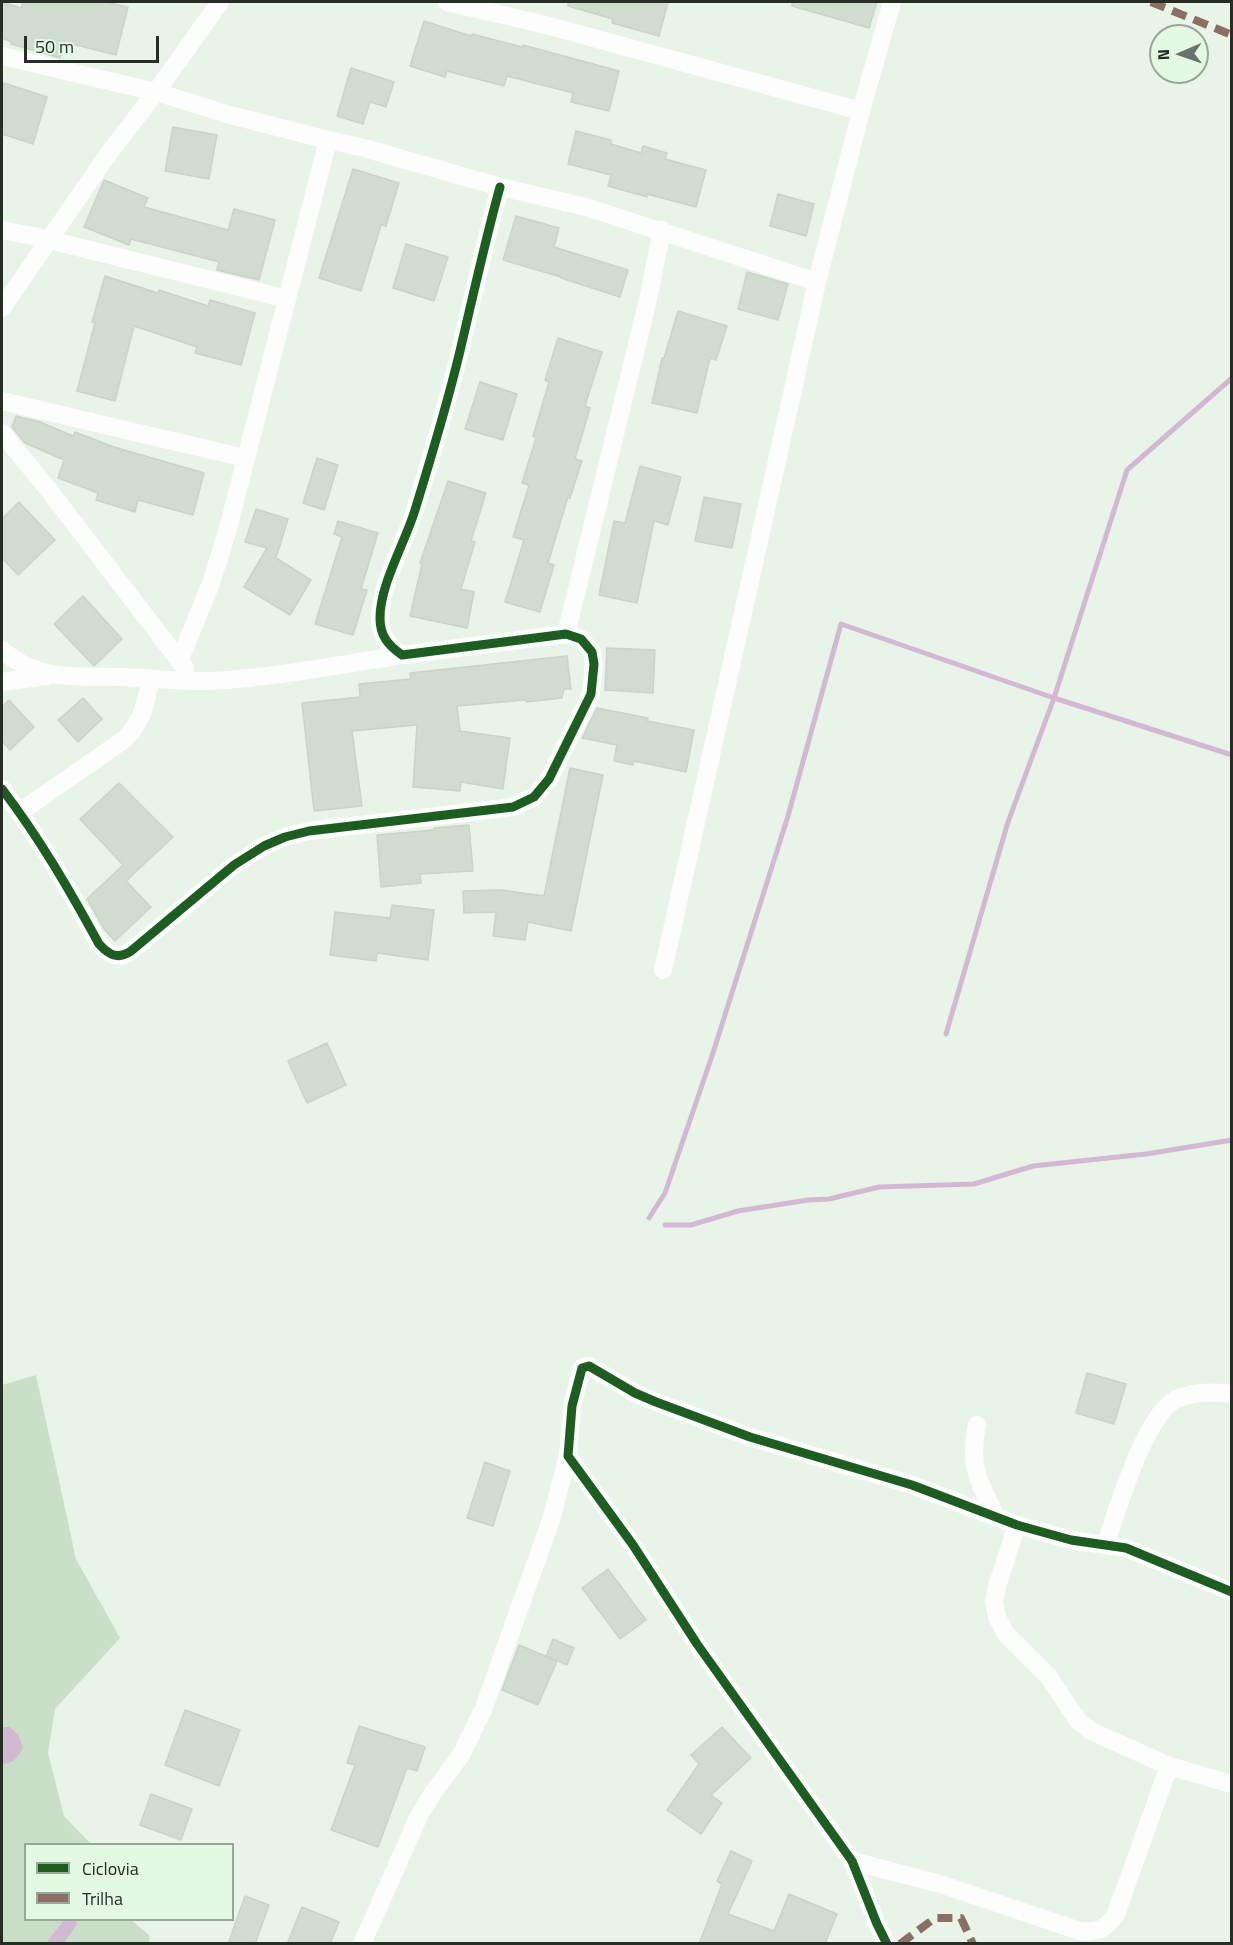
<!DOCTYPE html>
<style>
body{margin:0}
#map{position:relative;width:1233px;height:1945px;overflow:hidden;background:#e9f4e8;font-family:"Titillium Web",sans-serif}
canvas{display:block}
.frame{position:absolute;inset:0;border:3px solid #252d25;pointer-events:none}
.legend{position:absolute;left:24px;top:1843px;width:210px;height:78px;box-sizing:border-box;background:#e4f9e3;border:2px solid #98a797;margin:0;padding:8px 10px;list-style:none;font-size:18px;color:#252d25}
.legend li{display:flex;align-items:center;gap:12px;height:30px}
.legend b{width:30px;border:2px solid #98a797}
.north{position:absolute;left:1149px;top:24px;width:60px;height:60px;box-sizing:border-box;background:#e4f9e3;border:2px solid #98a797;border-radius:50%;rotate:268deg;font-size:16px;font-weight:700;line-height:24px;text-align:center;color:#252d25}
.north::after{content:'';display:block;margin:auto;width:21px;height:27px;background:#6a7369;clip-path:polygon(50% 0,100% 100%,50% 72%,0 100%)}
.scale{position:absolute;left:24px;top:36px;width:135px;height:27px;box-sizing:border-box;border:3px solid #252d25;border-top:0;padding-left:8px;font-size:18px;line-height:21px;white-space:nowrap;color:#252d25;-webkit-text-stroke:4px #e4f9e3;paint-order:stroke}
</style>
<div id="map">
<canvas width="1233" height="1945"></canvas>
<div class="frame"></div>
<ul class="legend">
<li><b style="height:8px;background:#1b5e20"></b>Ciclovia</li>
<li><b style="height:8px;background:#8d6e63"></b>Trilha</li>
</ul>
<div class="north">N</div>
<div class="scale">50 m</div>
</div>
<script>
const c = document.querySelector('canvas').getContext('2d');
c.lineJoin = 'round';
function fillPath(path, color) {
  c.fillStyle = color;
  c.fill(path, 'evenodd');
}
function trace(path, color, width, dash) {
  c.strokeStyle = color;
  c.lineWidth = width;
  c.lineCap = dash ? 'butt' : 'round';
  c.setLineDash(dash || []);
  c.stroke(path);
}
const green = new Path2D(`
 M36 1375 76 1559 120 1638 55 1709 48 1753 64 1816 91 1844H26V1920H131L149 1935 150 1943 2 1944V1385Z`);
const water = new Path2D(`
 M2 1727H10L19 1736 23 1748C18 1757 13 1764 2 1764Z
 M64 1920H76L77 1924 64 1943H46Z`);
const stream = new Path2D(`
 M946 1034 1008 822 1054 698 1127 470 1232 378
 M649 1218 665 1193 712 1056 788 816 841 624 1054 698 1232 755
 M665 1225H691L738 1211 808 1200 829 1199 879 1187 974 1184 1033 1166 1146 1154 1232 1140`);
const building = new Path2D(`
 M2 2 21 8 23 2H105L128 7 116 55 64 42 60 58 11 44 12 42 2 38Z
 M568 2H668L659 36 612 23 613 19 568 6Z
 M792 2H877L869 28 792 6Z
 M424 21 471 36 472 34 522 47 523 45 619 71 609 111 571 102 573 93 507 76 504 86 447 71 445 77 410 66Z
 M351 68 394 82 386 107 370 102 363 124 337 116Z
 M4 83 47 97 33 144 2 134V92Z
 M173 127 217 135 209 179 165 171Z
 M576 131 611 140V144L641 153 643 146 667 153 665 159 706 170 696 207 647 194V197L608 186 611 175 568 164Z
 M353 169 399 183 386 226 381 225 361 291 319 278Z
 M104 180 148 198 144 207 228 230 234 209 275 220 259 280 217 270 219 262 131 239 129 245 84 227Z
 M778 194 814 204 806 236 770 226Z
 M516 216 559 228 554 247 628 270 620 297 561 278V277L503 260Z
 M406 244 448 257 434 301 393 288Z
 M747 272 788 284 778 320 738 309Z
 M105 276 158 293 159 290 208 306 210 300 255 313 241 365 195 353 197 347 134 326 115 401 77 391 95 323 92 322Z
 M678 311 727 326 716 360 710 358 697 413 652 403 662 358H664Z
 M558 338 602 352 585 406 590 408 575 459 582 461 570 498 568 497 548 563 554 565 540 612 505 602 524 540 513 537 529 485 522 483 536 438 533 436 549 382 545 380Z
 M480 382 517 394 503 440 465 429Z
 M16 416 40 422 73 436 75 432 114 447 204 473 193 515 138 500 135 512 96 500 98 493 58 478 64 460 25 443 12 427Z
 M317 458 338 465 324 510 303 503Z
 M640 466 681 477 668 525 654 521 637 603 599 595 614 521 625 523Z
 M448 481 486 493 471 541 475 542 461 589 474 592 467 628 410 616 422 564 420 563Z
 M704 497 741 504 732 548 695 541Z
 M19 502 55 540 18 575 2 558V519Z
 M256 509 288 519 276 558 311 580 290 615 244 587 267 548 245 542Z
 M338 521 378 533 361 589 367 590 353 635 315 624 342 537 334 534Z
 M83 596 122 639 94 666 54 624Z
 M607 648 655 650 653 693 605 690Z
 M567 656 571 689H564L562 698 526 702V700L457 706 460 731 510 738 503 789 461 782 460 791 413 787 417 725 352 731 362 806 314 811 302 703 360 697 359 684 411 679 410 673Z
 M83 698 102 719 78 742 58 720Z
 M9 700 34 727 10 750 2 741V707Z
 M597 708 648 718 647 721 694 730 686 772 634 761 633 765 614 761 617 745 582 738Z
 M570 768 603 775 571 931 528 922 525 940 493 936 496 912 464 913 463 891 501 890 544 896Z
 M119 783 173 837 126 881 151 907 115 941 104 929 87 899 123 865 80 819Z
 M469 825 473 871 420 874 421 883 381 887 377 835 434 830V828Z
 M392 905 434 910 428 960 377 953 376 961 330 955 335 912 390 918Z
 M327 1043 346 1085 307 1103 288 1061Z
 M1087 1373 1126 1384 1114 1424 1076 1413Z
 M485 1462 510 1471 493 1526 467 1518Z
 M608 1569 646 1620 620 1639 582 1588Z
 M553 1639 574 1648 567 1665 546 1656Z
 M519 1645 557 1661 538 1705 502 1690Z
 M185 1710 240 1730 219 1786 165 1765Z
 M359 1726 425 1747 417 1771 407 1768 378 1847 331 1830 355 1765 347 1763Z
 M722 1727 751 1758 711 1795 722 1803 701 1834 667 1810 699 1764 691 1755Z
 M151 1794 192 1809 181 1840 140 1825Z
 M731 1851 752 1861 728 1914 774 1931 789 1894 837 1914 825 1944H699L722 1884 717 1881Z
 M245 1896 269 1905 255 1944H228Z
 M302 1907 339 1922 330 1944H287Z`);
const minor = new Path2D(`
 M447 2 546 25 861 111
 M2 56 156 92 230 115 328 140 364 148 500 187 586 207 817 282
 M2 230 33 236 287 299
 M2 308 109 153 156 92 220 2
 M2 401 245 458
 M2 433 48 489 185 668
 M566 634 647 304 662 230
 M2 650C39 682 76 676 122 677 152 678 183 682 213 681 276 677 340 665 402 655
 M179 661 210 586 226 536 328 140
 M2 682 47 676
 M2 789C40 839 69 889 99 944 109 955 118 960 131 951L234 865 264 846 285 837 309 831 513 807 534 797 549 779 591 694 594 664 592 652 581 639 566 634 402 655C388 645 380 636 380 618 380 584 405 543 415 510 431 458 447 405 460 351 473 296 485 241 500 187
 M20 812 125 739C143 720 145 704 151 679
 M663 970 817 282 861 111 892 2
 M977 1425C969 1468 978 1480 996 1517
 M1017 1525 998 1583 994 1601 997 1617 1005 1633 1049 1677 1078 1721 1091 1731 1169 1766 1232 1784
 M1105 1545C1117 1512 1145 1413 1177 1399 1195 1391 1213 1392 1232 1394
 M852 1861 940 1884 1080 1931C1099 1932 1105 1930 1116 1914L1169 1766
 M362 1944 418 1818 432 1794 461 1755 483 1710 551 1520 568 1456
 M887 1944 877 1924 852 1861 697 1644 633 1545 568 1456 572 1406 582 1368 589 1366 635 1393 656 1402 750 1437 912 1485 1017 1525 1071 1540 1126 1548 1232 1592`);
const quiet = new Path2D(`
 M1151 2 1232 35
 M900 1944 935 1918H961L973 1944`);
const cycleway = new Path2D(`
 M2 789C40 839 69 889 99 944 109 955 118 960 131 951L234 865 264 846 285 837 309 831 513 807 534 797 549 779 591 694 594 664 592 652 581 639 566 634 402 655C388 645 380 636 380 618 380 584 405 543 415 510 431 458 447 405 460 351 473 296 485 241 500 187
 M887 1944 877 1924 852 1861 697 1644 633 1545 568 1456 572 1406 582 1368 589 1366 635 1393 656 1402 750 1437 912 1485 1017 1525 1071 1540 1126 1548 1232 1592`);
fillPath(green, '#c9dfc8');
fillPath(water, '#d3b8d4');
trace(stream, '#d3b8d4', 5);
fillPath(building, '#cfdcce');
trace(building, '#cad2c9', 1.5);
trace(minor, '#fcfdfc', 18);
trace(quiet, '#8d6e63', 8, [15, 8]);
trace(cycleway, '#1b5e20', 9);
</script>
